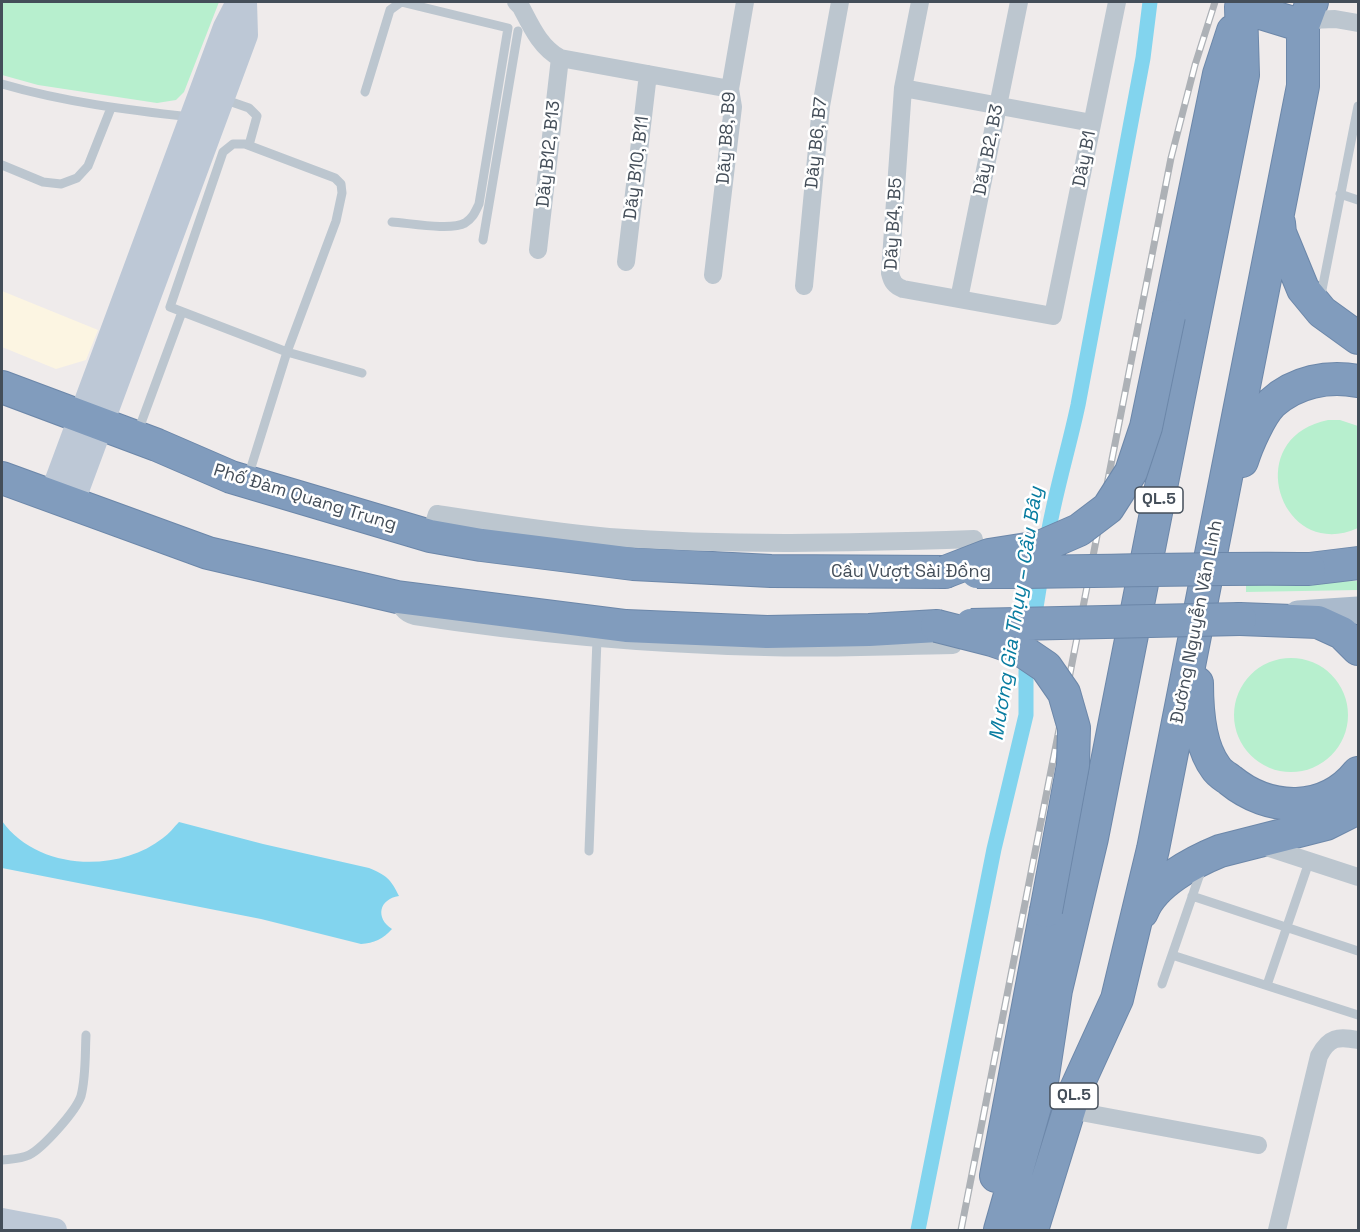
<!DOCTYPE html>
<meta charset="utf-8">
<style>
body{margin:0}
#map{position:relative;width:1360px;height:1232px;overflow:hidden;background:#efebeb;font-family:"Space Grotesk",sans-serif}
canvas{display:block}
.frame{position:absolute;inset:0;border:3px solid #444e59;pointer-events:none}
</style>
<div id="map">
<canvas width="1360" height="1232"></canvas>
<div class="frame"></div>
</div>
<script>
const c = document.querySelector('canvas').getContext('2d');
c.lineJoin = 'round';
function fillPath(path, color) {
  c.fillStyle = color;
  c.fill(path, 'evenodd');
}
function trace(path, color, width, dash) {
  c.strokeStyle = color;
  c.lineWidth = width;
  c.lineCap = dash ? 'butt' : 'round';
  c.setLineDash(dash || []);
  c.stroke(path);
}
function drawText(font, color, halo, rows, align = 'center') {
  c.font = font + ' "Space Grotesk",sans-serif';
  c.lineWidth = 5;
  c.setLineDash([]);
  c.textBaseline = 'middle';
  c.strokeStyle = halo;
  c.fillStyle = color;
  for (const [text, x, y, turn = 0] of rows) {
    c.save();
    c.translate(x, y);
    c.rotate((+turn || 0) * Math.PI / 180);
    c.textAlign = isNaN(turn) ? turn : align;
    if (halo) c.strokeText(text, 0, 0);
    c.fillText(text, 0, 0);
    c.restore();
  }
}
const commercial = new Path2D(`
 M2 291 98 330 86 360 56 369 2 347Z`);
const green = new Path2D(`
 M2 2H219L184 92 176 100 157 103 38 85 2 75Z
 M1328 420H1340L1358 426V528C1281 563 1239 438 1328 420Z
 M1358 581V590L1246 592V583Z
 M1234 715a57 57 0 1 1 114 0a57 57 0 1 1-114 0Z`);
const water = new Path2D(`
 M2 821C37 870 117 874 163 838 169 834 174 827 179 822L263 844 369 868C386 875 391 879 399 896 379 899 375 918 392 929 383 939 374 943 361 944L261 919 2 868Z`);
const canal = new Path2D(`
 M1046 546C1053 499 1068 452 1078 405L1143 58 1150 2
 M1033 626 1042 570
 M918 1230 994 849 1026 715V671L1029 653`);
const lane = new Path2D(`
 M2 84C64 102 127 110 191 117
 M365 92 390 10 401 2 508 28 479 204C475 212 473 218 465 223 451 231 409 223 392 222
 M223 99 249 108 257 116 249 145
 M2 165 43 182 61 184 77 178 88 166 111 108
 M1340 194 1358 200
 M483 240 518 31
 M1320 300 1358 106
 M137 434 182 312
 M248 477 287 352 336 221 342 193 341 184 335 178 245 144H233L223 152 170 307 287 352 362 373
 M589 851 597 639
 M1202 868 1172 955 1358 1015
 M1192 896 1358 951
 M1162 984 1172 955
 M1267 985 1309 862
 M2 1160C10 1159 21 1159 29 1155 43 1148 76 1111 81 1096 86 1077 85 1055 86 1035`);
const street = new Path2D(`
 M516 2 521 7C531 26 540 47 560 58L730 89
 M920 2 903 88 890 273C892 282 895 286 903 289L1053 316 1117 2
 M1303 26 1309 20 1335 19 1358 23
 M903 88 1092 123
 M538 250 560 58
 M626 262 648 74
 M713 275 733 107 730 89 745 2
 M804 286 821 106 840 2
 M959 299 1019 2
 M430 536 437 514C495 523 552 532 609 537 731 546 852 543 974 539
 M397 597C401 607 404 613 415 616 531 634 647 644 765 647 828 649 890 646 953 645
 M1257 844 1358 877
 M1070 1110 1258 1145
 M1277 1230 1319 1056C1329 1037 1338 1036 1358 1040`);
const secondary = new Path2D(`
 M51 496 225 27 238 2
 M72 504 246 35 245 2
 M2 1220 55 1230`);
const primary = new Path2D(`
 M1298 614 1358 610`);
const highway = new Path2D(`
 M1241 7 1303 26
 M1279 223 1280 233 1303 289 1322 312 1358 338
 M1169 316 1219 74 1233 31
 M2 387 157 445 231 477 430 536 481 545 633 564 771 571 945 572
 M1242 461C1247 445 1260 415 1272 403 1295 382 1328 375 1358 381
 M2 478 208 553 397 597 626 626 767 632 869 630 937 626
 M1309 569 1358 563
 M1240 619 1318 622 1342 633 1358 649
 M1197 683C1197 710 1200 747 1216 768 1219 773 1226 777 1230 780 1269 812 1325 814 1358 773
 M1142 912C1153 883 1193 862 1220 851L1326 824 1358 808
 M996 1176 1046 911
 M1000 1230 1042 1082 1056 990 1092 838 1178 401 1243 75 1241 7 1243 2
 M1032 1230 1075 1091 1117 999 1153 849 1303 86V26L1312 2`);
const rail = new Path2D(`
 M961 1230 1171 158 1195 65 1215 2`);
const highwayBridge = new Path2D(`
 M945 572 989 555 1040 547 1079 530 1108 508 1131 472 1146 427 1169 316
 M977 572C1088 573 1199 567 1309 569
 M971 625 1240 619
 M937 626 992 640 1021 650 1046 667 1064 693 1074 728 1073 765 1046 911`);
const shields = [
 [1159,500,48],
 [1074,1096,48]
];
const shieldNames = [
 ["QL.5",1159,500],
 ["QL.5",1074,1096]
];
const streetNames = [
 ["Dãy B8, B9",727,138,-86],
 ["Dãy B6, B7",817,143,-84],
 ["Dãy B2, B3",989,150,-79],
 ["Dãy B12, B13",549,154,-84],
 ["Dãy B1",1085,159,-79],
 ["Dãy B10, B11",637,168,-83],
 ["Dãy B4, B5",894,224,-87],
 ["Phố Đàm Quang Trung",305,498,17],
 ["Cầu Vượt Sài Đồng",911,572],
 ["Đường Nguyễn Văn Linh",1197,622,-79]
];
const waterNames = [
 ["Mương Gia Thụy – Cầu Bây",1017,614,-81]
];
fillPath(commercial, '#fcf5e2');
fillPath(green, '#b7efce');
fillPath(water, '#82d4ee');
trace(canal, '#82d4ee', 15);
trace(highway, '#6c87a9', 34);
trace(lane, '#bcc6cf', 9);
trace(street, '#bcc6cf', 18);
trace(secondary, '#bdc8d6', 24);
trace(primary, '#aabacc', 27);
trace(highway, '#819cbd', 32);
trace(rail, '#adb1b6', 7);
trace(rail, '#fff', 4.5, [14]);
trace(highwayBridge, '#6c87a9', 34, []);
trace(highwayBridge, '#819cbd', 32);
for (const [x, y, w] of shields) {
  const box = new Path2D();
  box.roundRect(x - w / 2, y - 13, w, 26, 4.5);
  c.fillStyle = '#fff';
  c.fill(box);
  trace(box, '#444e59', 1.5);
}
drawText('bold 16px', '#444e59', null, shieldNames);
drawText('18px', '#444e59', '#fff', streetNames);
drawText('italic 20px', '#087ca0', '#fff', waterNames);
</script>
